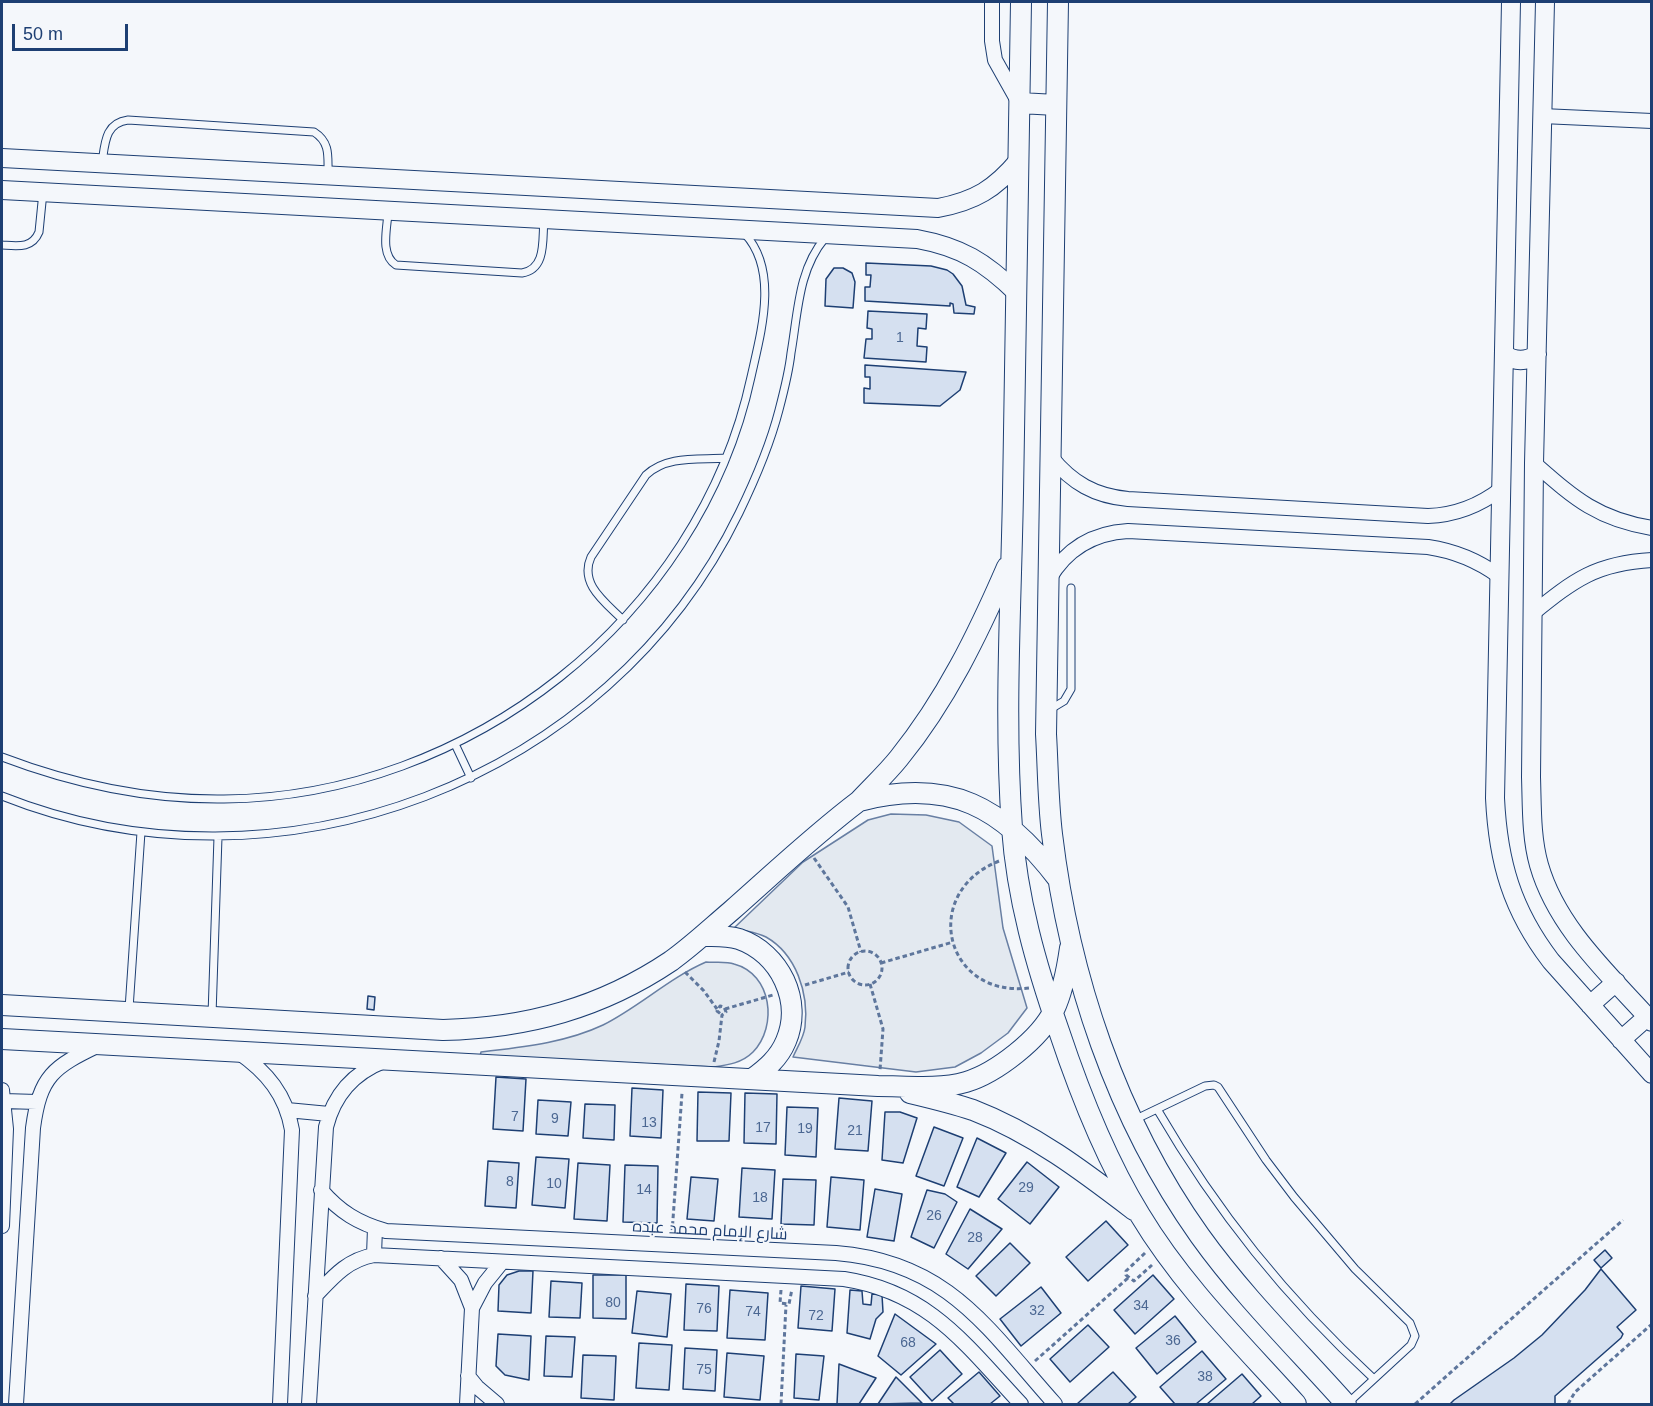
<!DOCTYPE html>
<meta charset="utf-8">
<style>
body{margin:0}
#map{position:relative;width:1653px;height:1406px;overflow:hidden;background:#f4f7fb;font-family:Helvetica,sans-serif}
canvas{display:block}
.frame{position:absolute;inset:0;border:3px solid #1d3f73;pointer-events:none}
.scale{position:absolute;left:12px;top:24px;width:116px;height:27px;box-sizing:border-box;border:3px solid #1d3f73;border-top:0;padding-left:8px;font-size:18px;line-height:21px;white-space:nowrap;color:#1d3f73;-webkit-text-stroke:4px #f4f7fb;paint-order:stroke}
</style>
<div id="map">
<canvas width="1653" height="1406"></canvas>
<div class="frame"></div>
<div class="scale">50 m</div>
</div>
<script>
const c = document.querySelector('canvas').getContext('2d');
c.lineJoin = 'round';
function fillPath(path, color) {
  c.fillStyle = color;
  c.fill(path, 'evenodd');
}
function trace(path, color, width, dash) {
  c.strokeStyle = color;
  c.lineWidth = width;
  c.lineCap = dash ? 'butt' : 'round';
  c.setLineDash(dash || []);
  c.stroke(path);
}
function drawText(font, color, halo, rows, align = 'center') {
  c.font = font + ' Helvetica,Cairo,sans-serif';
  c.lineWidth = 4.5;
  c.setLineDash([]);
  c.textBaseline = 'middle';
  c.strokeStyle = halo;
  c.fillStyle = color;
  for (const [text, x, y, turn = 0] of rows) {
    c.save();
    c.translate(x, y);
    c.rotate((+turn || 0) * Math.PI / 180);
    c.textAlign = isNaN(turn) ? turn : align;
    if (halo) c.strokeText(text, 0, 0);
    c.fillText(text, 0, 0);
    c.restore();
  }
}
const green = new Path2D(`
 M891 814 926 815 959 822 992 846 1003 928 1027 1008 1008 1033 981 1053 955 1067 916 1072 793 1057C797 1048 804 1037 805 1027 809 993 796 954 766 937 757 932 744 931 734 928L803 862 868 820Z
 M706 962C714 963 726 961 734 964 772 974 778 1026 753 1052 742 1063 728 1065 714 1067L480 1056 481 1052C522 1047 565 1043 603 1025 639 1007 669 978 706 962Z`);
const building = new Path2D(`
 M866 263 931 266 947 270 953 274 962 286 966 305 975 307 974 314 954 313 953 304 950 303V306L865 301V287H870L871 275H866Z
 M834 268H843L852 273 855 282 853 308 825 306 826 279Z
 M868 311 927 314 926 329 918 328 917 346 927 347 926 362 864 358 866 339H872V329L867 328Z
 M865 365 966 372 960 390 940 406 864 403V388L870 389V377H865Z
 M368 996 375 997 374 1010 367 1009Z
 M496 1077 526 1079 523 1131 493 1129Z
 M632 1088 663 1090 661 1138 630 1136Z
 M698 1092 731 1093 729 1141H697Z
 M745 1093 777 1094 776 1144 744 1143Z
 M839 1098 872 1101 868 1151 835 1149Z
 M538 1100 571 1102 568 1136 536 1134Z
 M585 1104 615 1105 614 1140 583 1138Z
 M787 1107 818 1108 816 1157 785 1155Z
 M885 1112H900L917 1118 903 1163 882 1160Z
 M934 1127 963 1138 944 1186 916 1176Z
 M977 1138 1006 1153 979 1197 957 1187Z
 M536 1157 569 1159 565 1208 532 1205Z
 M488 1161 519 1163 516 1208 485 1206Z
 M1027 1162 1059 1187 1030 1224 998 1199Z
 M578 1163 610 1165 607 1221 574 1219Z
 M625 1165 658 1166 657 1223 623 1222Z
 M742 1168 775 1170 772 1219 739 1217Z
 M691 1177 718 1179 714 1221 687 1219Z
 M831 1177 864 1180 860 1230 827 1227Z
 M783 1179 816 1180 814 1225 781 1224Z
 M875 1189 902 1194 894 1241 867 1237Z
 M927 1190 945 1194 957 1202 934 1248 911 1237Z
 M970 1209 1002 1229 968 1269 946 1254Z
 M1106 1221 1128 1245 1088 1281 1066 1257Z
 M1010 1243 1030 1263 996 1296 976 1276Z
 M1605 1250 1612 1258 1601 1268 1594 1260Z
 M1601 1269 1636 1310 1617 1327 1623 1334 1621 1338 1555 1396V1404H1450L1454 1400 1514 1358 1542 1335 1585 1290Z
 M519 1271H533L531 1313 498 1311 499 1285 507 1275Z
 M593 1275H626V1319L593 1318Z
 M1153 1275 1174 1299 1135 1334 1114 1310Z
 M551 1281 582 1283 580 1318 549 1317Z
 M686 1284 719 1286 717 1331 684 1330Z
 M801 1286 835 1289 832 1331 798 1328Z
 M1041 1287 1061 1313 1021 1346 1000 1319Z
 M730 1290 768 1293 765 1340 727 1338Z
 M850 1290 862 1291 863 1304 871 1305 872 1294 882 1295 883 1312 876 1319 870 1339 847 1333Z
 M637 1291 671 1294 667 1337 632 1333Z
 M895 1314 936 1344 901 1375 878 1356Z
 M1175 1316 1196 1342 1157 1374 1136 1348Z
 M1088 1325 1109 1347 1070 1382 1050 1359Z
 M498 1334 531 1336 529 1380 505 1375 496 1366Z
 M546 1336 575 1337 572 1377 544 1376Z
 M639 1343 672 1345 669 1390 636 1388Z
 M685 1348 717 1350 715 1391 683 1389Z
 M940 1350 962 1374 932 1401 910 1377Z
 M1202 1351 1226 1379 1196 1404H1175L1160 1387Z
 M727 1353 764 1356 760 1400 724 1397Z
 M796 1354 824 1356 819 1400 794 1398Z
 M583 1355 616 1356 614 1400 581 1398Z
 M839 1364 876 1378 859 1404H837Z
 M979 1372 1000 1396 990 1404H954L948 1398Z
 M1113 1372 1136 1397 1128 1404H1077Z
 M1242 1374 1261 1396 1252 1404H1207Z
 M896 1377 922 1403 878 1404Z`);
const path = new Path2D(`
 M814 858 848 907 861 952
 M999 861C919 893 945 998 1029 988
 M848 968a17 17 0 1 1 34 0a17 17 0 1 1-34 0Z
 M881 963 953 942
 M685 972 704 991 717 1009
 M870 984 883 1029 880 1070
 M805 985 849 972
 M725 1009 773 995
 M714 1062 719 1041 722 1015 726 1012 724 1007 720 1006 717 1011 722 1015
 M672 1233 682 1093
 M1145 1253 1126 1271V1275L1134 1281 1152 1265
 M781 1290 780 1303 789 1304 792 1289
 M1035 1361 1129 1277
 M781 1404 786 1305
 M1415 1404 1623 1220
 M1568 1404 1575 1392 1652 1324`);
const service = new Path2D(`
 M102 163C105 143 105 123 128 120L314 132C330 142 328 156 328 173
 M388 213C387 229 380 255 396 265L522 273C547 269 542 239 544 219
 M2 245C17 246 32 249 39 232L43 192
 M623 620C605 602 579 584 591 557L646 475C667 455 699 460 726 458
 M1049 710 1064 701 1071 689V588
 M455 744 471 778
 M2 757C73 784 146 800 224 799 468 797 699 618 751 377 761 332 779 271 745 234
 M2 796C278 906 608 782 739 513 755 480 770 445 779 410 784 391 789 372 791 353 798 313 798 270 825 238
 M129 1009 141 832
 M212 1015 218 837
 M1157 1109C1217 1212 1286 1298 1374 1379
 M1134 1120 1205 1086 1214 1085 1218 1087 1266 1160 1294 1197 1355 1269 1410 1323 1415 1336 1411 1345 1348 1403`);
const minor = new Path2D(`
 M992 2V41L995 60 1018 101
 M1542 116 1652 121
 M1051 457C1072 483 1095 496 1128 499L1428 516C1456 515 1479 506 1501 489
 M1534 463C1574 498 1597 519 1652 528
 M1049 579C1067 548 1093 533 1128 531L1428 547C1455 551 1477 560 1499 576
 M1532 614C1574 580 1596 563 1652 560
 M238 1052C267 1072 286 1095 292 1130L280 1404
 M2 1090 6 1129 2 1226
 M4 1101 37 1102
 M287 1110 329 1114
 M321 1190C340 1212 358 1223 386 1231L836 1253C948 1262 987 1328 1055 1404
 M374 1255 375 1228
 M441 1258 461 1280 472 1308 467 1404
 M315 1296C333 1277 347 1260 374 1255L844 1279C929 1292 966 1345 1021 1404
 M472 1308 485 1283 502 1262
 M468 1376 477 1387 497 1404
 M16 1404 33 1128C40 1076 53 1067 99 1045
 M309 1404 326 1127C334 1095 353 1073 384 1061`);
const tertiary = new Path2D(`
 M1511 2 1495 798C1498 862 1512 910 1551 961L1652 1074
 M1545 2 1534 463 1531 777C1532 806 1531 837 1539 865 1557 928 1609 974 1652 1022
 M2 158 938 208C975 201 995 189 1019 160
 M2 190 917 239C961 247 985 262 1017 293
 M1504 354C1515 362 1526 362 1537 354
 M1590 1005 1616 982
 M1621 1040 1647 1017`);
const secondary = new Path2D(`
 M1021 2C1019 165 1016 329 1013 493 1011 605 1004 717 1012 828 1017 898 1036 965 1059 1031 1080 1094 1105 1158 1140 1215 1182 1285 1242 1344 1296 1404
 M1058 2 1046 734C1048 767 1048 801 1052 834 1069 976 1116 1118 1200 1236 1243 1296 1297 1349 1346 1404
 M1020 103 1056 105
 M859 801C872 787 887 773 899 758 946 700 978 634 1007 567
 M702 936C715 936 727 935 739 939 780 953 803 1001 786 1041 779 1058 766 1069 752 1079
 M2 1005 443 1030C527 1028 601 1008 671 961 692 946 711 928 731 911 773 874 814 835 859 801 950 777 1003 807 1058 879
 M2 1039 878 1086C906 1086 938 1090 966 1082 996 1073 1040 1039 1054 1010 1063 991 1067 969 1070 948
 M910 1093C931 1098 952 1103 973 1110 1033 1133 1083 1171 1134 1210`);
const numberNames = [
 ["1",900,338],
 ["7",515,1117],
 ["9",555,1119],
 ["13",649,1123],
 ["17",763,1128],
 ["19",805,1129],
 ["21",855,1131],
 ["8",510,1182],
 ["10",554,1184],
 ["29",1026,1188],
 ["14",644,1190],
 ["18",760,1198],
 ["26",934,1216],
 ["28",975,1238],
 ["80",613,1303],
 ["34",1141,1306],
 ["76",704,1309],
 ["32",1037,1311],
 ["74",753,1312],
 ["72",816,1316],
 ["36",1173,1341],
 ["68",908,1343],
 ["75",704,1370],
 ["38",1205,1377]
];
const streetNames = [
 ["شارع الإمام محمد عبده",710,1231,3]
];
fillPath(green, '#e3e9f0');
trace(green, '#687fa3', 1.5);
fillPath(building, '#d5e0f0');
trace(building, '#1d3f73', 1.5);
trace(service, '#1d3f73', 9);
trace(minor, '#1d3f73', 16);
trace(tertiary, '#1d3f73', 20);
trace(secondary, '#1d3f73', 22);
trace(path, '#5e769c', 3, [4.5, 3]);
trace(service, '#f4f7fb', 7);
trace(minor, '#f4f7fb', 14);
trace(tertiary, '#f4f7fb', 18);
trace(secondary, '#f4f7fb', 20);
drawText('14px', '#4b6792', null, numberNames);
drawText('16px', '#1d3f73', '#f4f7fb', streetNames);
</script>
